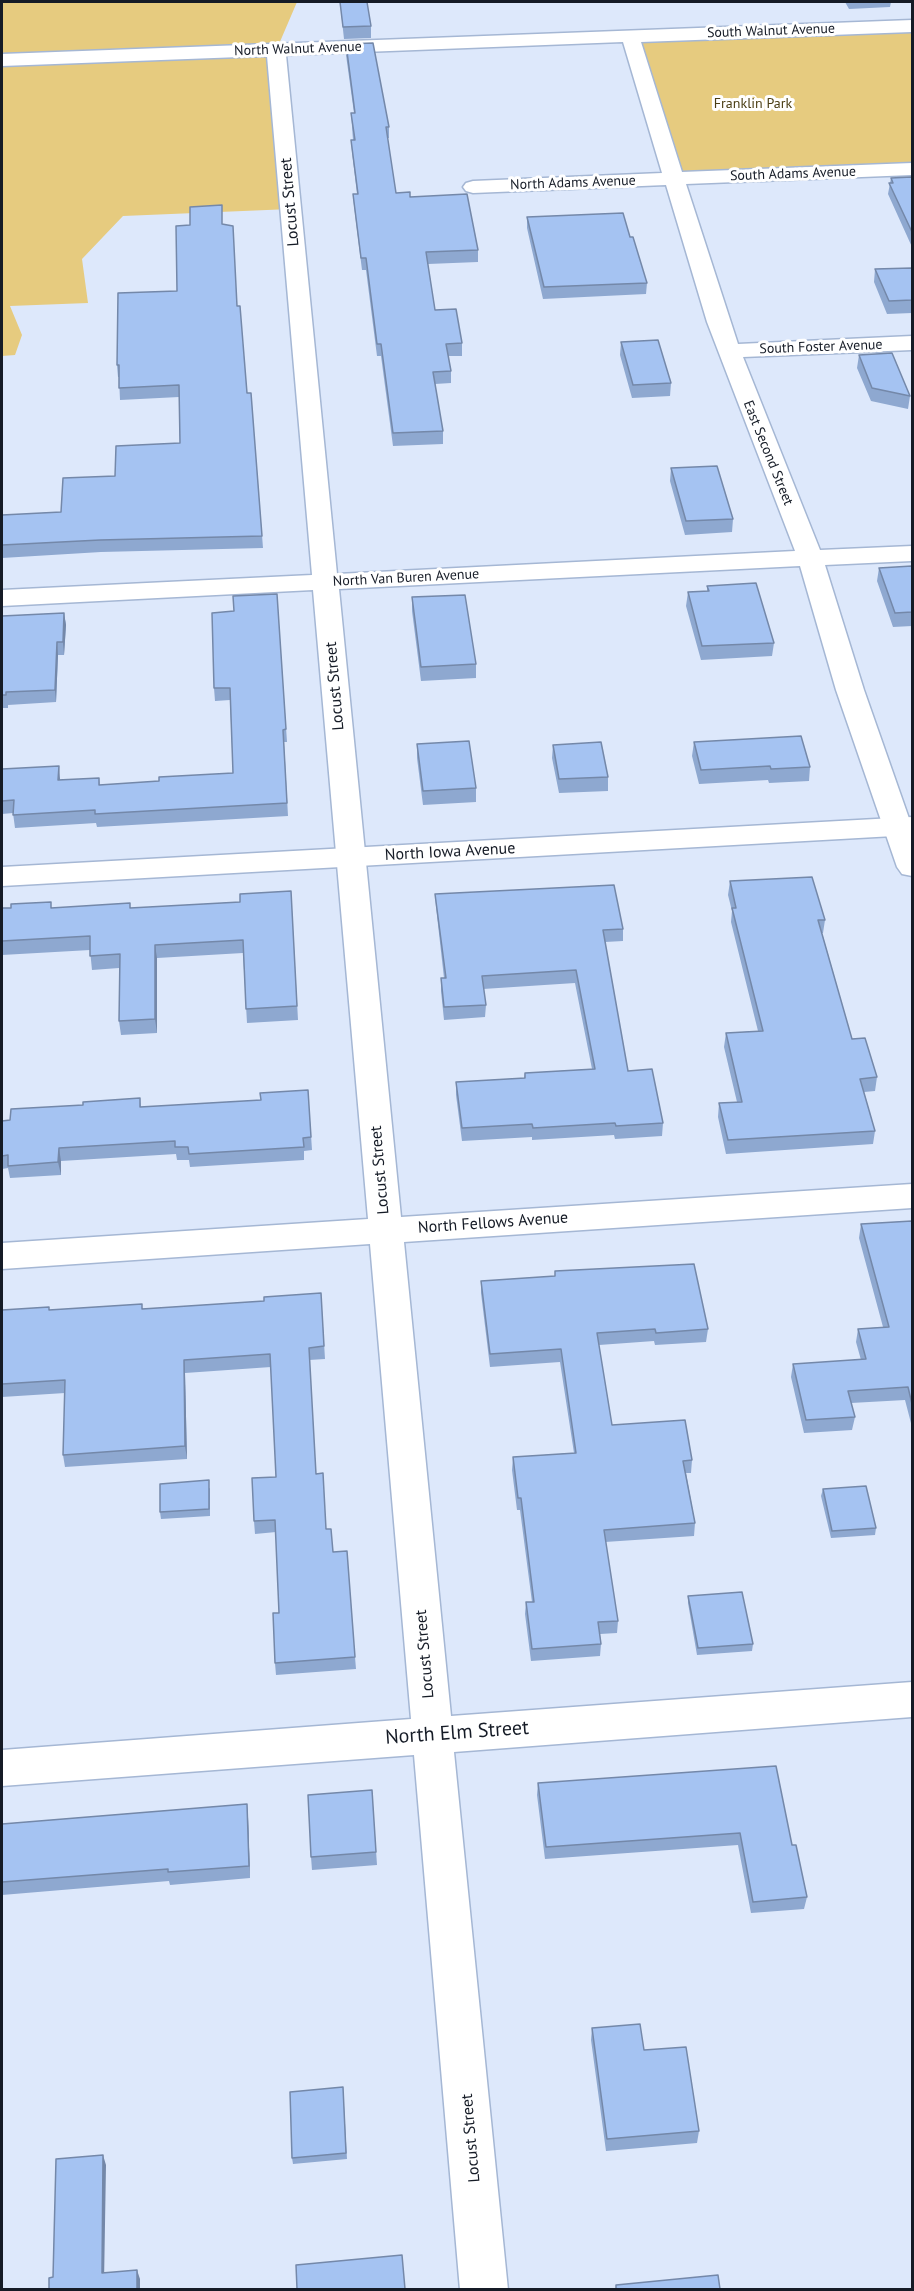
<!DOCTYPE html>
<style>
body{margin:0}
#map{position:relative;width:914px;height:2291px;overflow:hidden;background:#dde8fb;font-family:"PT Sans",sans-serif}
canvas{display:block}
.frame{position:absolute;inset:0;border:3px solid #151b26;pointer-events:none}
</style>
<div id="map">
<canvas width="914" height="2291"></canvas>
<div class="frame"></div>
</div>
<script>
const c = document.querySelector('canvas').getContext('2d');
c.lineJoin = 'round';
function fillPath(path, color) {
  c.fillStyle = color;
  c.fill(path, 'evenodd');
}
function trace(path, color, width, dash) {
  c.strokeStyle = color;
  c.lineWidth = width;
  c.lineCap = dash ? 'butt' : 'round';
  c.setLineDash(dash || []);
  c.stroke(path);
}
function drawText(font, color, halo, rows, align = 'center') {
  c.font = font + ' "PT Sans",sans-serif';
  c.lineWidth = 6;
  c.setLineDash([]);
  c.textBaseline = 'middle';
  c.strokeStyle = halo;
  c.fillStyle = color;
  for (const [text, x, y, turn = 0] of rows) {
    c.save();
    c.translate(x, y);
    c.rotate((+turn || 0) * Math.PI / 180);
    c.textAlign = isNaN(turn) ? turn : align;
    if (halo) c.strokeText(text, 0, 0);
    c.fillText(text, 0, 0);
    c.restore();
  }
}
const green = new Path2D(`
 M2 2H297L276 51 291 209 123 216 82 259 88 303 10 306 22 335 15 355 2 356Z
 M912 26V169L673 179 630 36Z`);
const minor = new Path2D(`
 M912 20V32L641 42 682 172 912 163V175L686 184 738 344 912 336V350L743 357 820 550 912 546V561L825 565 864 690 912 827V876L902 874 897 867 836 690 800 566 339 589 401 1217 912 1184V1208L404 1242 451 1716 912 1682V1717L454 1752 508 2290H460L414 1755 2 1786V1750L411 1719 370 1244 2 1269V1243L368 1219 313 590 2 606V590L312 575 267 56 2 66V54ZM623 42 662 173 473 181 466 183 463 187 466 191 473 193 666 185 707 322 795 551 337 574 286 55Z`);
const major = new Path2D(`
 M912 817V835L2 886V867Z`);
const wall = new Path2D(`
 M340 2 371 26V38L344 39Z
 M845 2H891L890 7 849 9Z
 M346 44 389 127V138H387L396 193 410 197 478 250V262L428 264 435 310 462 343V356H448L451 371V383L435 384 443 431V444L393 446 381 356H377L366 270H362L354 206 353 194H357L352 152 351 140H353L351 113H354L346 55Z
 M912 177V247L888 194 891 178Z
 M527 217 630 237 647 283 646 294 543 299 527 228Z
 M223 224 237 306 247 393H251L263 548 101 552 2 558V515L61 512 115 476 180 443 179 397 120 400 119 377H118L117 365 177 291Z
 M912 268V313L887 314 874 282 875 269Z
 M621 342 671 383 670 396 632 398 620 355Z
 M859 355 910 396 908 409 871 401 857 368Z
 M671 468 733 519 732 532 685 535 670 481Z
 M912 566V626L893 627 877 581 879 568Z
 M707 586 774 643 772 656 701 660 686 606 688 592 707 591Z
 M277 594 287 742H284L288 816 97 827 96 823 15 828 13 813 2 814V769L60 780 99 778 100 785 159 781 233 773 230 700 215 701 214 688 234 611Z
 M412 597 476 664V678L421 681 412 611Z
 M64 613 66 625 64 655H58L56 702 8 705V708H2V616Z
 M694 742 810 767 809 781 769 783 768 780 699 784 692 756Z
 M417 744 476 788V802L423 805 417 758Z
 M553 745 608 777V791L559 793 552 758Z
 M730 881 825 920 823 933H822L852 1039 877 1077 875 1091 864 1092 875 1131 873 1144 726 1154 718 1117 719 1103 737 1102 724 1047 726 1033 758 1031 731 922 732 911 728 895Z
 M291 891 298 1020 247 1023 243 953 157 958V1033L121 1035 119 1021V968L92 970 90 950 2 955V908H131L240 902Z
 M435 894 623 929V941L605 942 628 1071 663 1123 662 1136 615 1139 614 1135 532 1140V1137L462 1141 456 1095V1082L524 1078 525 1073 592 1069 575 983 483 989 486 1005 485 1017 444 1020 441 991V978H444L436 907Z
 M308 1090 312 1150 304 1151V1160L190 1167 189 1160H177L176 1154 61 1161V1175L10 1178 8 1168 2 1169V1121L10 1120 83 1105 140 1098 141 1107 261 1100Z
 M912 1221V1427L905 1400 851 1403 855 1417 852 1430 804 1433 791 1377 793 1364 861 1360 856 1342 858 1329 883 1327 859 1238 861 1224Z
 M555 1271 708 1329 706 1342 655 1345 654 1341 599 1345 612 1425 692 1460 691 1473H686L695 1523 694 1536 605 1542 618 1621 617 1633 600 1634 601 1644 600 1656 531 1661 525 1614 526 1602H532L520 1510H517L512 1470 513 1457 574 1453 560 1362 490 1367 481 1293V1281L555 1276Z
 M321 1293 325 1359 309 1360 316 1474 326 1529 333 1552 355 1657 356 1669 276 1675 275 1663 279 1613 276 1532 255 1534 254 1521 276 1477 271 1367 185 1373 187 1459 65 1467 63 1455 65 1393 2 1397V1310H50L142 1304V1309L264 1301Z
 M210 1488V1516L161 1519 160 1512Z
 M823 1489 876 1528 875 1535 831 1538 821 1496Z
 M688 1596 753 1644 752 1651 697 1655 688 1603Z
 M538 1783 792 1845 807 1897 804 1909 751 1913 738 1845 545 1859 537 1795Z
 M372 1790 377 1865 312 1870 311 1857Z
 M247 1804 248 1817 250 1878 170 1885 169 1881 2 1895V1824Z
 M592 2028 644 2050 699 2131 697 2143 606 2151 591 2040Z
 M343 2087 347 2159 293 2164 292 2158Z`);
const shadedWall = new Path2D(`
 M64 613 66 625 64 655 63 642Z
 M57 642 58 655 56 702 55 690Z
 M59 766 60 779V793L58 780Z
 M155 945 157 958V1033L155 1019Z
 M59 1148 61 1161V1175L58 1162Z
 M184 1360 185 1373 187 1459 185 1446Z
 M247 1804 248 1817 250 1878 249 1866Z
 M103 2155 106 2165 104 2283 102 2273Z
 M137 2270 140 2279V2289H137Z`);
const building = new Path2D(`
 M340 2H367L371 26 343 27Z
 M373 43 389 127H386L396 193 410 192V197L467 194 478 250 426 252 435 310 456 309 462 343 446 344 451 371 433 372 443 431 393 433 381 344H377L366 258H361L353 194H358L351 140H355L351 113H355L346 44Z
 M912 177V232L889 183H893L891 178Z
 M222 205V224L233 226 237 306H240L247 393H251L262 536 100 540 2 545V515L61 512 63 478 115 476 116 446 180 443 179 385 119 388V365H117L118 293 177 291 176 226 190 225V207Z
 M623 213 630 237H633L647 283 544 287 527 217Z
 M912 268V300L889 301 875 269Z
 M658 340 671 383 633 385 621 342Z
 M892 353 910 396 872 388 859 355Z
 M717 466 733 519 686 521 671 468Z
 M912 566V612L895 613 879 568Z
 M756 583 774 643 702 646 688 592 709 591 707 586Z
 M277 594 286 729 283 730 287 803 95 814V810L13 815 14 800 2 801V769L59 766 58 780 99 778V785L159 781V777L233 773 230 688H214L212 613 234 611 233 596Z
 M465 595 476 664 421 667 412 597Z
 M64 613 63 642H57L55 690 6 692V695H2V616Z
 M801 736 810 767 771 769 770 766 701 770 694 742Z
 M469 741 476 788 423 791 417 744Z
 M601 742 608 777 559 779 553 745Z
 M812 877 825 920H818L852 1039 865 1038 877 1077 860 1079 875 1131 728 1140 719 1103 742 1102 726 1033 763 1031 732 908H736L730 881Z
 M614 885 623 929 603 930 628 1071 652 1069 663 1123 616 1126 615 1123 533 1128 532 1124 462 1128 456 1082 525 1078V1073L595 1069 576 970 482 976 486 1005 444 1007 441 978H446L435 894Z
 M291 891 297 1006 246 1009 243 940 155 945V1019L119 1021 120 954 90 956V936L2 941V908H11V904L51 902V908L130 903V908L240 902V894Z
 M308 1090 311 1137 303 1138 304 1147 189 1154 188 1147H175V1141L59 1148 58 1162 8 1166V1155L2 1156V1121L10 1120 11 1109 83 1105V1102L140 1098V1107L261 1100 260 1093Z
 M912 1221V1404L908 1387 848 1391 855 1417 806 1420 793 1364 866 1359 858 1329 889 1327 861 1224Z
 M694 1264 708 1329 656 1333 655 1329 597 1333 612 1425 685 1420 692 1460 683 1461 695 1523 604 1530 618 1621 598 1622 601 1644 532 1649 526 1602H534L521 1498H518L513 1457 576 1453 561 1349 490 1354 481 1281 555 1276V1271Z
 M321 1293 324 1346 309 1348 316 1474 323 1473 326 1529H331L333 1552 347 1551 355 1657 275 1663 273 1613H279L275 1520 254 1521 252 1478 276 1477 270 1354 184 1360 185 1446 63 1455 65 1380 2 1384V1310L49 1307V1310L142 1304V1309L264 1301V1297Z
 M209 1480V1509L160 1512V1484Z
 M866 1486 876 1528 832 1531 823 1489Z
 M742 1592 753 1644 698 1648 688 1596Z
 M776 1766 792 1845H796L807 1897 753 1902 740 1833 546 1847 538 1783Z
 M372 1790 376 1852 311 1857 308 1795Z
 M247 1804 249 1866 168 1872V1869L2 1882V1824Z
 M640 2024 644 2050 686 2047 699 2131 607 2139 592 2028Z
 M343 2087 346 2153 292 2158 290 2092Z
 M103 2155 102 2273 137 2270V2289H49V2278L53 2277 56 2159Z
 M402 2255 405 2289H297L296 2265Z
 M718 2275 720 2289H616V2285Z`);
const farStreetnames = [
 ["South Walnut Avenue",771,31,-2],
 ["North Walnut Avenue",298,49,-2],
 ["South Adams Avenue",793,174,-2],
 ["North Adams Avenue",573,183,-2],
 ["South Foster Avenue",821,347,-2],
 ["East Second Street",768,453,68],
 ["North Van Buren Avenue",406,578,-3]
];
const farParknames = [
 ["Franklin Park",753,104]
];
const streetNames = [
 ["Locust Street",290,202,-95],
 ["Locust Street",335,686,-95],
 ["North Iowa Avenue",450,852,-3],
 ["Locust Street",380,1170,-95],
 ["North Fellows Avenue",493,1223,-4],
 ["Locust Street",425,1654,-95],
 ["Locust Street",471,2138,-95]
];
const nearStreetnames = [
 ["North Elm Street",457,1733,-4]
];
fillPath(green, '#e6cb7f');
trace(minor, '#a5b7d4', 3);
trace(major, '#a5b7d4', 3);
fillPath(minor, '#fff');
fillPath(major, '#fff');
fillPath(wall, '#8ea8d0');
fillPath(shadedWall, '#7488a9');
fillPath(building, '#a5c3f2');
trace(building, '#7488a9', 1.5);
drawText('14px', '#151b26', '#fff', farStreetnames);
drawText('14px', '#4a3d13', '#fff', farParknames);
drawText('16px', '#151b26', '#fff', streetNames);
drawText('20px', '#151b26', '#fff', nearStreetnames);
</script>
